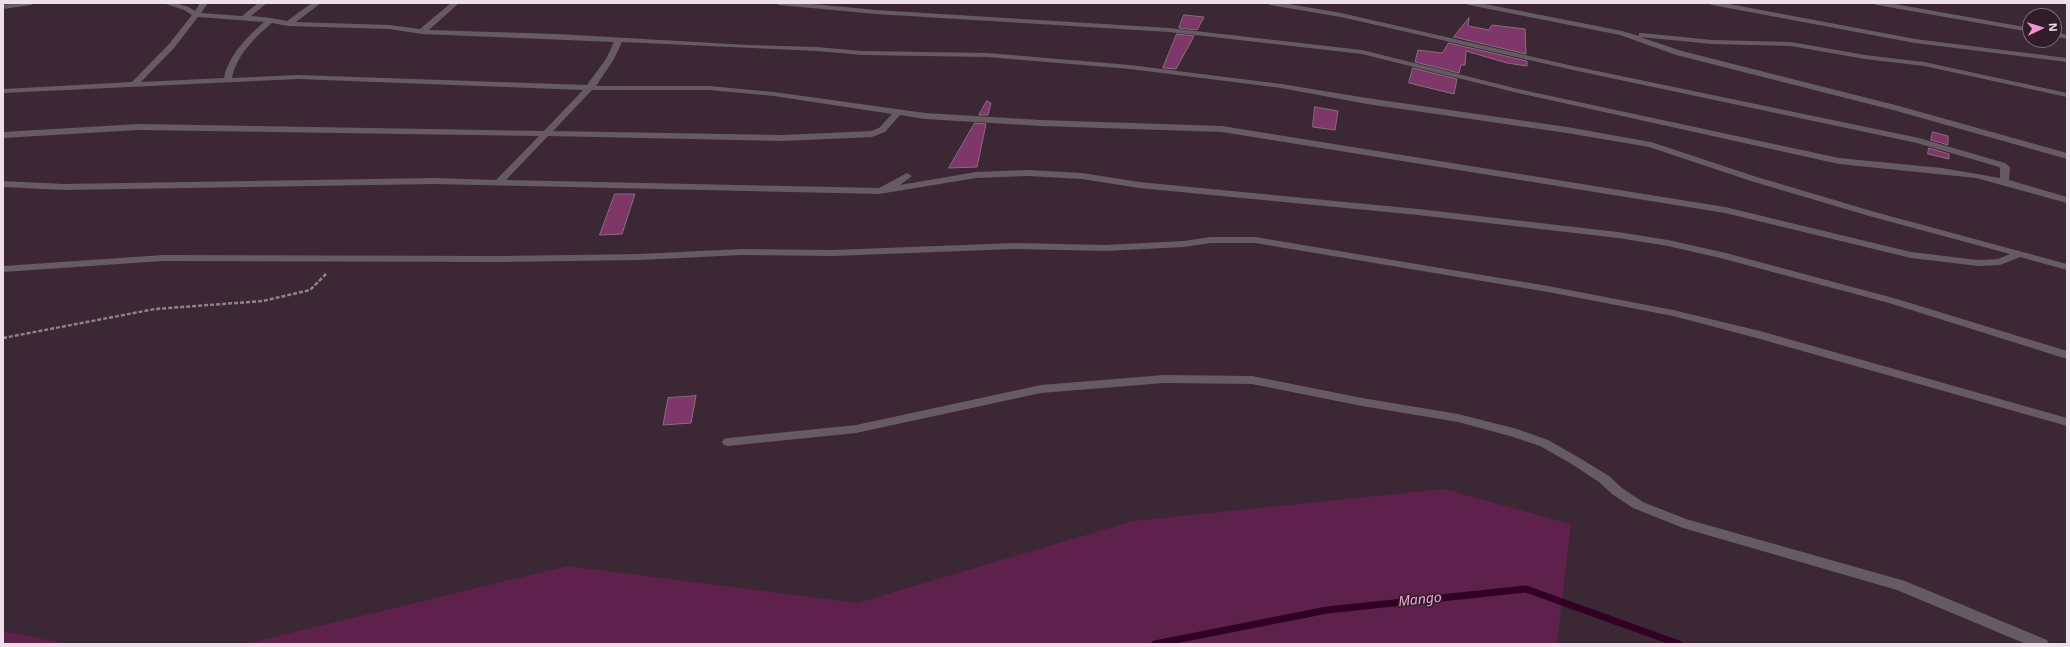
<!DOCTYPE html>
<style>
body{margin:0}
#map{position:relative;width:2070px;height:647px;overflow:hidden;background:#3c2734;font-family:"Noto Sans",sans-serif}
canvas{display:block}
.frame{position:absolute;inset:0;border:4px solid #eee0e8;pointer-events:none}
.north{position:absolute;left:2022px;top:8px;width:40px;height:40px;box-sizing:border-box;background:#311d2a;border:1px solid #7d6b76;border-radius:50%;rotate:86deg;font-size:11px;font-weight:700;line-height:16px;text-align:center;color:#eee0e8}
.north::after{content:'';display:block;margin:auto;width:14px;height:18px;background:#f491d3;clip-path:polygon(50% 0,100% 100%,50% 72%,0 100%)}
</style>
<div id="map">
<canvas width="2070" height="647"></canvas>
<div class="frame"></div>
<div class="north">N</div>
</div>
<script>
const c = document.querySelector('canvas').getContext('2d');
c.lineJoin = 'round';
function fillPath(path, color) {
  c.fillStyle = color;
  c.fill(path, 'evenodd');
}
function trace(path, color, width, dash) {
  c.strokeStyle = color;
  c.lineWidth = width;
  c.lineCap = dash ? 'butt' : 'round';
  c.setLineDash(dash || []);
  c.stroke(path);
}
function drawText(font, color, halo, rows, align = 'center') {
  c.font = font + ' "Noto Sans",sans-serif';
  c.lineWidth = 3;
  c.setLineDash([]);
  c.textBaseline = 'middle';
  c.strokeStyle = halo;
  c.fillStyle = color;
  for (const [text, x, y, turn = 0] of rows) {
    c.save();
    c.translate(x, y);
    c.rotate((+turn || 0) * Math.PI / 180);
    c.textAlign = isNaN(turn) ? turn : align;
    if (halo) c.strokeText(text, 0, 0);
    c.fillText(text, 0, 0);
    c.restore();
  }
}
const green = new Path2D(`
 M1444 489 1571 524 1557 644H245L568 566 857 603 1133 521Z
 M3 631 67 644H3Z`);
const stream = new Path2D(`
 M1155 644 1327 610 1526 589 1679 644`);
const building = new Path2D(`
 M1184 15 1204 17 1197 30 1179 28Z
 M1469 18 1468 26 1489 30 1492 25 1525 29 1526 54 1454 37Z
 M1177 34 1194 36 1176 69 1163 68Z
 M1449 43 1527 61V66L1507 63 1466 51 1465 65H1461L1459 73 1415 62 1418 50 1442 53Z
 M1413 68 1457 79 1454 94 1409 83Z
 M987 101 991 103 988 115H979Z
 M1315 107 1338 111 1335 130 1313 127Z
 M975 123 986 124 977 167 949 168Z
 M1933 132 1948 136V145L1931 140Z
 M1929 148 1949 154V159L1928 154Z
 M615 194H635L622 234 600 235Z
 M696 396 691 423 663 425 668 398Z`);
const path = new Path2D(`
 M3 338 155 309 263 301 310 290 327 273`);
const minor = new Path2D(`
 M16 3H35L31 5 3 9V5Z
 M163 3C175 3 186 4 195 11L200 3H208L201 13 242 16 258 3H267L251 16 271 18 287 21 312 3H321L296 22 389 25 420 29 451 3H459L429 30 557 34 748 45 817 47 862 51 987 53 1130 65 1281 84 1367 98 1567 127 1651 142 1757 177 1875 212 2067 264V270L2020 257 2000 265 1978 266 1911 258 1725 213 1222 132 1041 126 925 119 900 115 885 132 872 137 783 141 548 136 506 180 879 188 907 173 912 176 900 185 976 172 1027 170 1082 173 1139 182 1418 209 1618 232 1668 240 1726 253 1897 299 2067 351V359L1889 303 1720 258 1668 246 1618 238 1418 215 1139 188 1082 179 1027 176 976 178 879 194 435 184 64 190 3 187V181L64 184 435 178 496 180 539 136 139 130 3 138V132L139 124 544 131 583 90 298 79 3 93 4 89 132 82 169 44 192 15 184 10ZM198 17 264 22C248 36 228 56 224 78L141 82 174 48ZM272 23 288 26 389 29 422 34 614 42 606 59 587 85 298 75 232 78C236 56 256 36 272 23ZM622 42 817 51 862 55 987 57 1130 69 1281 88 1367 104 1567 133 1649 147 1751 181 1869 216 2010 254 1998 259 1978 260 1911 252 1725 207 1222 126 1041 120 925 113 774 92 709 86H596L614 59ZM592 90H709L774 96 892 114 879 128 871 131 783 135 553 131Z
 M775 3H802L876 10 1169 28 1362 50 1518 89 1839 158 1942 168 2000 178V168L1999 167 1917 143 1573 70 1341 17 1270 5 1266 3H1283L1341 13 1573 66 1919 138 2005 163 2010 167 2009 180 2067 197V203L1976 178 1839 164 1518 93 1362 54 1169 32 876 14 779 5Z
 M1465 3H1480L1622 31 1639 36V33H1642L1712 40 1791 42 1865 55 1924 62 2067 93V97L1924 66 1865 59 1791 46 1712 44 1640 37 1682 51 1899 106 2067 153V159L1893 110 1676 55 1620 35 1469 5Z
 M1708 3H1724L1915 39 2067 58V62L1915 43 1712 5Z
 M1873 3H1889L2030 28V32L1877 5Z
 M2054 32 2067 35V39L2054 36Z
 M1211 237H1255L1548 286 1673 310 1760 331 2067 418V426L1753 337 1673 316 1548 292 1255 243H1211L1184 247 1106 251 1015 249 833 256 741 255 640 260 501 262 163 261 3 272V266L163 255 501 256 640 254 741 249 833 250 1015 243 1106 245 1184 241Z
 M1164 375 1252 376 1362 398 1458 414 1517 429 1548 440 1578 457 1609 476 1622 488 1643 502 1686 519 1905 581 2047 640 2049 644H2026L1897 590 1683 528 1633 508 1612 494 1599 482 1570 463 1540 446 1510 436 1458 422 1362 406 1252 384 1164 383 1041 393 856 433 728 446 724 445 722 442 724 439 728 438 856 425 1041 385Z`);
const nearWaternames = [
 ["Mango",1420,600,-6]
];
fillPath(green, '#5e214c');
trace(stream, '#320025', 7);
fillPath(building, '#7f3769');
trace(building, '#886f7e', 1);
trace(path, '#92808b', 2.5, [4, 2]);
fillPath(minor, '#665b62');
drawText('italic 14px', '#f5a2d8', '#311d2a', nearWaternames);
</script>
